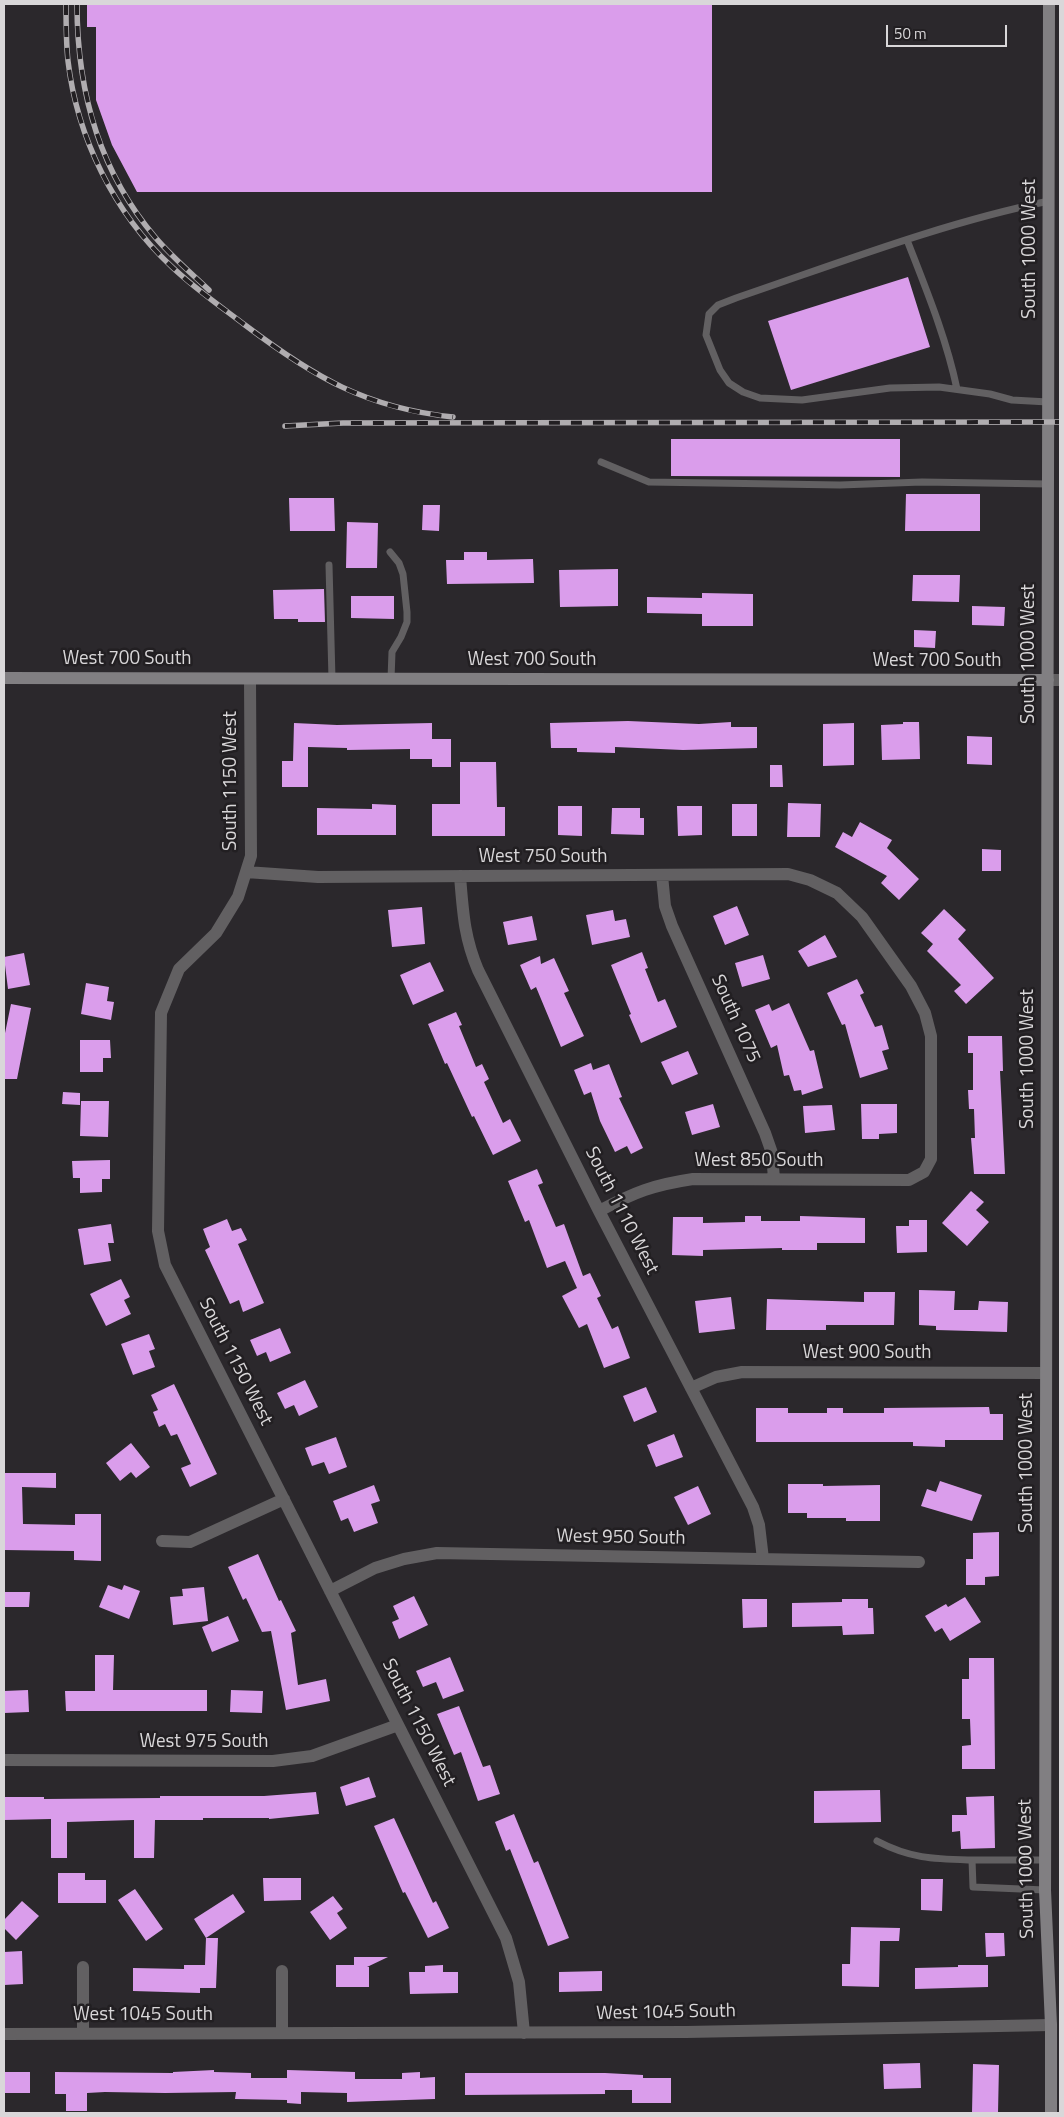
<!DOCTYPE html>
<style>
body{margin:0}
#map{position:relative;width:1064px;height:2117px;overflow:hidden;background:#2b282c;font-family:"Titillium Web",sans-serif}
canvas{display:block}
.frame{position:absolute;inset:0;border:5px solid #d9d7d9;pointer-events:none}
.scale{position:absolute;left:886px;top:25px;width:121px;height:22px;box-sizing:border-box;border:2px solid #d9d7d9;border-top:0;padding-left:6px;font-size:15px;line-height:18px;white-space:nowrap;color:#d9d7d9;-webkit-text-stroke:4px #221f22;paint-order:stroke}
</style>
<div id="map">
<canvas width="1064" height="2117"></canvas>
<div class="frame"></div>
<div class="scale">50 m</div>
</div>
<script>
const c = document.querySelector('canvas').getContext('2d');
c.lineJoin = 'round';
function fillPath(path, color) {
  c.fillStyle = color;
  c.fill(path, 'evenodd');
}
function trace(path, color, width, dash) {
  c.strokeStyle = color;
  c.lineWidth = width;
  c.lineCap = dash ? 'butt' : 'round';
  c.setLineDash(dash || []);
  c.stroke(path);
}
function drawText(font, color, halo, rows, align = 'center') {
  c.font = font + ' "Titillium Web",sans-serif';
  c.lineWidth = 5;
  c.setLineDash([]);
  c.textBaseline = 'middle';
  c.strokeStyle = halo;
  c.fillStyle = color;
  for (const [text, x, y, turn = 0] of rows) {
    c.save();
    c.translate(x, y);
    c.rotate((+turn || 0) * Math.PI / 180);
    c.textAlign = isNaN(turn) ? turn : align;
    if (halo) c.strokeText(text, 0, 0);
    c.fillText(text, 0, 0);
    c.restore();
  }
}
const building = new Path2D(`
 M87 4H712V192H137L112 145 96 100V27H87Z
 M908 277 930 347 791 390 768 321Z
 M671 439H900V477L671 476Z
 M906 494H980V531H905Z
 M289 498H334L335 531H290Z
 M423 505H440L439 531 422 530Z
 M347 522 378 523 377 568H346Z
 M464 552H487V560L533 559 534 583 447 584 446 560H464Z
 M618 569V606L560 607 559 570Z
 M913 575H960L959 602 912 601Z
 M324 589 325 622H298V619H274L273 590Z
 M702 593 753 594V626H702V614L647 613V597L702 598Z
 M351 596H394V619L351 618Z
 M972 606 1005 607 1004 626 972 625Z
 M914 630 936 631 935 648 914 647Z
 M628 721 699 724 731 722V727H757V748L683 750 615 747V753L577 752V748H551L550 723Z
 M903 722H919L920 759 882 760 881 725 903 724Z
 M294 723 337 725 432 723V739H451V767H432V759H410V749L347 750V748L308 747V787H282V761H293Z
 M854 723V765L823 766V724Z
 M967 736 992 737V765L967 764Z
 M460 762H496L497 807H505V836H432V804H460Z
 M770 765H782L783 787H770Z
 M788 803 821 804 820 837H787Z
 M372 804 396 805V835H317V808L372 809Z
 M732 804H757V836H732Z
 M558 806H582V836L558 835Z
 M677 806H702V835L678 836Z
 M612 808H640V818H644V835L611 834Z
 M860 822 892 840 887 848 919 879 899 900 881 883 887 876 835 847 843 832 852 837Z
 M982 849 1001 850V871H982Z
 M737 906 749 935 725 945 713 916Z
 M422 907 425 944 392 947 388 910Z
 M944 909 966 930 958 939 994 978 966 1004 954 991 961 985 927 951 933 944 921 933Z
 M613 910 615 921 626 919 630 937 592 945 586 915Z
 M532 916 537 940 508 945 503 922Z
 M825 935 837 957 808 967 798 951Z
 M642 952 648 968 645 969 658 1002 665 999 677 1027 641 1043 629 1015 631 1014 611 965Z
 M24 953 30 985 8 989 4 957Z
 M763 955 770 979 742 987 735 963Z
 M540 956 541 964 554 958 569 991 564 993 584 1036 561 1047 536 987 531 990 520 965Z
 M430 962 444 991 413 1005 400 975Z
 M857 979 864 993 860 995 875 1027 882 1025 889 1049 882 1051 888 1069 860 1078 845 1024 842 1025 827 993Z
 M86 983 109 987 107 1001 114 1002 111 1020 81 1014Z
 M789 1003 810 1051 814 1050 823 1088 802 1095 801 1090 794 1091 789 1075 784 1076 777 1045 771 1048 755 1010 769 1004 772 1011Z
 M11 1004 31 1008 17 1079H4V1038Z
 M456 1012 462 1025 459 1026 476 1067 482 1064 489 1079 484 1082 503 1123 510 1119 521 1141 493 1155 474 1116 472 1117 447 1063 445 1064 428 1024Z
 M968 1036H1002L1003 1071H1000L1005 1174H974L971 1138H975L974 1109H969L968 1090H973V1053H968Z
 M80 1040H110L111 1058H103V1072H80Z
 M688 1051 698 1074 672 1085 661 1062Z
 M591 1063 593 1070 609 1064 622 1097 619 1098 643 1148 631 1154 627 1146 615 1152 600 1121 591 1092 584 1095 574 1070Z
 M63 1092 80 1093V1105L62 1104Z
 M81 1101H109L108 1137 80 1136Z
 M713 1104 720 1127 692 1135 685 1112Z
 M861 1104H897V1133L879 1134V1139H862Z
 M832 1105 835 1130 805 1133 803 1106Z
 M110 1160V1179H102V1192L80 1193V1178H73L72 1161Z
 M537 1169 543 1183 538 1185 556 1227 564 1224 583 1276 590 1273 601 1296 597 1298 612 1329 618 1326 630 1358 604 1368 587 1324 579 1328 562 1296 577 1288 565 1261 547 1268 529 1220 525 1222 508 1181Z
 M971 1191 984 1202 976 1210 989 1222 967 1246 942 1223Z
 M745 1216H761V1221H800V1216L865 1218V1243H817V1250H782V1248L703 1250V1256L672 1255 673 1217H703V1223L745 1222Z
 M227 1219 232 1231 241 1228 247 1240 238 1244 264 1303 243 1312 239 1300 230 1304 205 1250 210 1247 203 1229Z
 M909 1220H927V1252L897 1253 896 1226H909Z
 M111 1224 114 1243H108L111 1261 84 1265 78 1229Z
 M121 1279 130 1297 124 1300 131 1314 106 1326 90 1294Z
 M919 1290 955 1291 954 1310H978L979 1301 1008 1302 1007 1332 936 1330V1326L919 1325Z
 M864 1292H895L894 1325H826V1330H766L767 1299 864 1302Z
 M731 1297 735 1329 699 1333 695 1301Z
 M280 1328 291 1353 270 1362 266 1352 257 1356 250 1340Z
 M149 1334 155 1349 149 1351 155 1367 133 1375 121 1344Z
 M305 1380 318 1407 299 1416 294 1405 285 1409 277 1393Z
 M174 1384 217 1474 190 1487 181 1468 191 1464 177 1434 171 1436 165 1424 159 1427 153 1412 158 1410 151 1395Z
 M646 1387 657 1412 634 1422 623 1396Z
 M989 1407 990 1414H1003V1440H945V1447L913 1446V1442H756V1408H788V1413H827V1408H843V1413H884V1408Z
 M674 1434 683 1457 656 1467 647 1445Z
 M336 1437 347 1467 329 1474 324 1462 312 1466 305 1448Z
 M131 1443 150 1467 136 1478 131 1472 120 1481 106 1463Z
 M4 1473H56V1488L22 1487 23 1524 75 1525V1514H101V1561L74 1560V1551L4 1550Z
 M940 1481 982 1495 972 1521 921 1506 927 1489 936 1492Z
 M788 1484H823V1486L880 1485V1521H846V1518H807V1513H788Z
 M374 1485 380 1501 371 1504 378 1523 354 1532 348 1518 341 1521 333 1501Z
 M698 1486 711 1514 688 1525 674 1497Z
 M999 1532V1576L985 1577V1585H966V1559H973V1533Z
 M258 1554 279 1601 281 1600 296 1631 291 1633 298 1685 326 1679 330 1701 286 1710 271 1631 262 1632 246 1598 243 1600 228 1567Z
 M108 1585 122 1590 124 1585 140 1591 129 1619 99 1607Z
 M204 1587 208 1621 173 1625 170 1597 183 1596 182 1589Z
 M4 1592H30L29 1607H4Z
 M414 1596 428 1625 399 1639 392 1622 399 1619 393 1606Z
 M965 1597 981 1622 950 1641 942 1628 935 1632 925 1616 946 1604 948 1607Z
 M742 1599H767V1627L743 1628Z
 M842 1599H868V1608H873L874 1634 843 1635 842 1626 792 1627V1603L842 1602Z
 M228 1616 239 1641 212 1652 202 1627Z
 M95 1655H114L113 1690H207V1711H66L65 1691H95Z
 M450 1657 464 1691 443 1699 436 1682 423 1687 416 1671Z
 M969 1658H994L995 1769H962V1746L971 1745 970 1719H962V1679H969Z
 M28 1690 29 1712 4 1713V1691Z
 M231 1690 263 1691 262 1713 230 1712Z
 M459 1706 483 1767 490 1765 500 1794 478 1801 461 1752 454 1755 437 1714Z
 M369 1777 376 1797 346 1806 340 1787Z
 M880 1790 881 1822 814 1823V1791Z
 M316 1792 319 1814 269 1819V1818H203V1820H155L154 1858H134V1820L67 1822V1858H51V1819L4 1820V1797H44V1799L160 1798V1796H264Z
 M994 1796 995 1848 961 1849 960 1831 952 1832V1815H967L966 1797Z
 M514 1814 534 1863 538 1861 569 1938 548 1946 510 1849 506 1851 495 1822Z
 M394 1818 433 1903 436 1901 449 1928 428 1938 405 1892 403 1893 374 1826Z
 M58 1873H85V1880H106V1903H58Z
 M263 1878H301V1900L264 1901Z
 M921 1879H943L942 1911 921 1910Z
 M135 1889 163 1929 146 1941 118 1900Z
 M233 1894 245 1912 206 1938 194 1919Z
 M333 1896 343 1909 337 1913 347 1928 330 1940 310 1912Z
 M22 1901 39 1916 16 1940 4 1928V1920Z
 M851 1927 900 1928 899 1941H880L879 1987 842 1986V1964H850Z
 M985 1933H1004L1005 1956 986 1957Z
 M206 1938H218L216 1988H200V1993L133 1991V1968L184 1969V1965H205Z
 M22 1951 23 1984 4 1985V1952Z
 M354 1957H388L367 1967H369V1987H336V1965H354Z
 M443 1965V1972H458V1993L410 1994 409 1972H425V1966Z
 M958 1965H988V1987L915 1989V1968L958 1967Z
 M602 1971V1991L559 1992V1972Z
 M920 2063 921 2088 884 2089 883 2064Z
 M973 2064 999 2065 998 2113H972Z
 M214 2070V2072L251 2073V2078H287V2070L355 2072V2079H402V2073L420 2072V2078L435 2077V2099L347 2102V2093L301 2092V2104L287 2103V2100L235 2099 236 2092 165 2093 105 2092 87 2093V2111H66V2094H55V2072L173 2073V2072Z
 M4 2072H30V2093H4Z
 M465 2073H605L643 2075V2078H671V2103H632V2090H605V2094L465 2095Z`);
const lane = new Path2D(`
 M907 240C926 289 946 337 957 389
 M1048 402 1012 400 990 394 939 387 890 388 802 400 760 398 743 392 729 383 720 370 706 335 709 314 718 305 736 298C839 263 942 223 1049 201
 M601 462 649 482 840 485 922 482 1048 484
 M390 552 399 563 403 574 407 612V622L401 637 392 652 391 679
 M329 565 332 679
 M877 1841C911 1859 935 1859 972 1860
 M1045 1860H972L973 1887 1045 1890`);
const street = new Path2D(`
 M250 679 251 856 238 897 216 933 179 969 161 1013 158 1231 165 1265 506 1938 519 1982 524 2033
 M1048 680H1060
 M246 872 318 877 788 874 810 880 837 893 862 917 911 986 925 1013 931 1036V1159L924 1172 909 1180 693 1179C653 1185 635 1192 599 1211
 M662 875 665 906 672 926 765 1133 772 1153 774 1179
 M460 876C463 912 464 937 478 970L599 1211 753 1507 759 1525 763 1559
 M691 1388 716 1377 742 1372 1046 1373
 M162 1541 190 1542 284 1499
 M330 1591 375 1568 404 1559 437 1553 919 1562
 M4 1760 273 1761 312 1756 398 1725
 M83 1967V2034
 M282 1971V2033
 M4 2034 686 2032 1051 2025`);
const secondary = new Path2D(`
 M1049 4 1045 1890 1051 2025V2113
 M4 678 1048 680`);
const rail = new Path2D(`
 M66 4C66 23 66 42 68 61 77 137 114 213 171 266 194 288 220 306 245 325 314 377 366 408 453 417
 M77 4C77 89 99 171 155 237 171 256 191 273 209 290
 M285 426 343 423 1060 422`);
const streetNames = [
 ["South 1000 West",1030,249,-90],
 ["South 1000 West",1029,654,-90],
 ["West 700 South",127,659],
 ["West 700 South",532,660],
 ["West 700 South",937,661],
 ["South 1150 West",231,781,-90],
 ["West 750 South",543,857],
 ["South 1075",735,1019,66],
 ["South 1000 West",1028,1059,-90],
 ["West 850 South",759,1161],
 ["South 1110 West",621,1211,63],
 ["West 900 South",867,1353],
 ["South 1150 West",235,1362,63],
 ["South 1000 West",1027,1463,-90],
 ["West 950 South",621,1538,1],
 ["South 1150 West",418,1723,63],
 ["West 975 South",204,1742],
 ["South 1000 West",1027,1869,-91],
 ["West 1045 South",666,2013,-1],
 ["West 1045 South",143,2015]
];
fillPath(building, '#da9deb');
trace(lane, '#626062', 7);
trace(street, '#626062', 12);
trace(secondary, '#817f82', 12);
trace(rail, '#b0adb0', 5.5);
trace(rail, '#221f22', 4, [11]);
drawText('19px', '#d9d7d9', '#221f22', streetNames);
</script>
